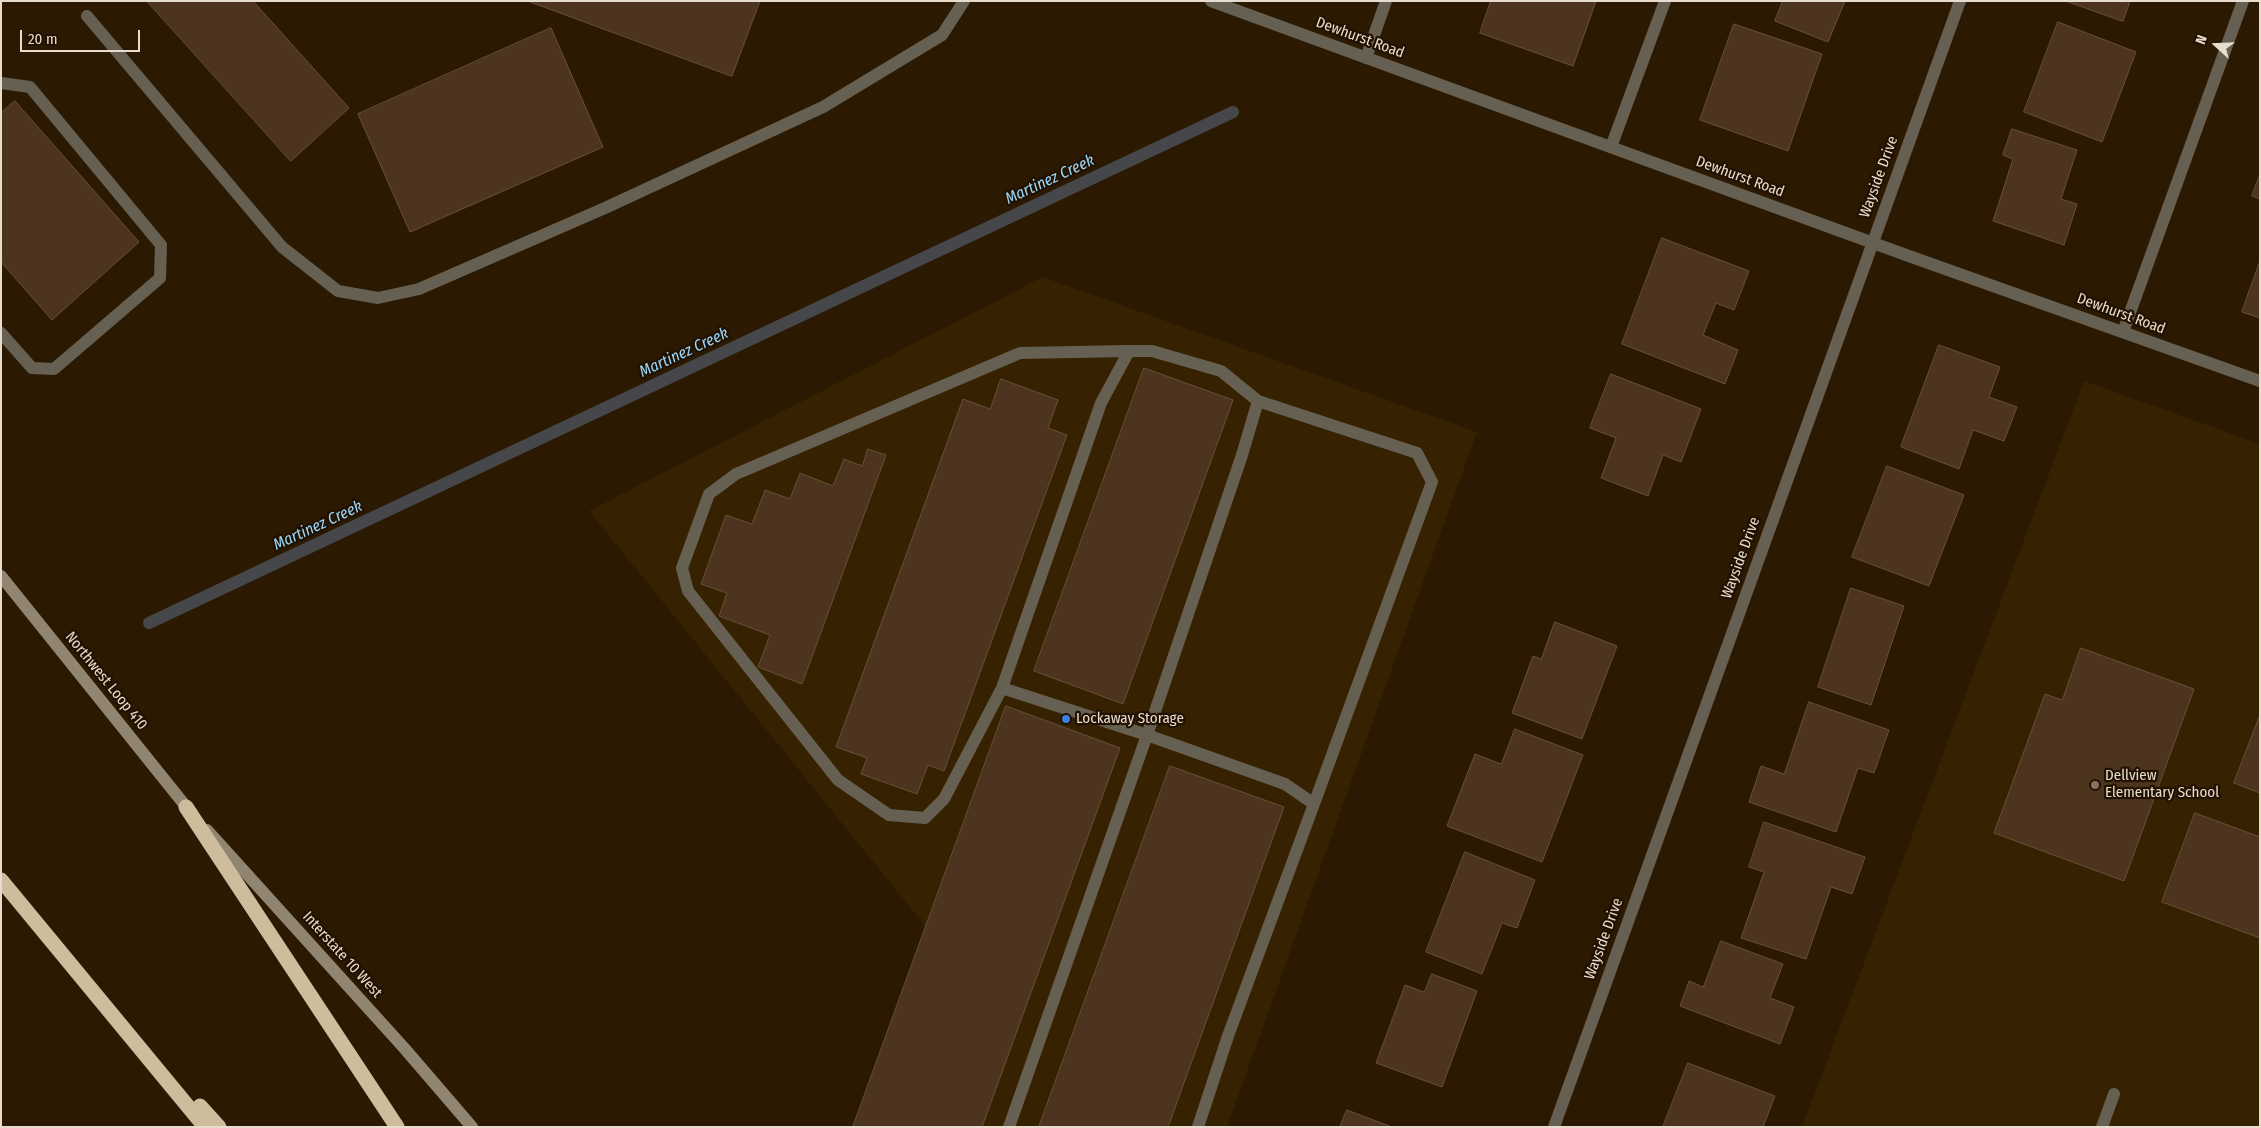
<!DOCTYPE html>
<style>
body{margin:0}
#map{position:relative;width:2261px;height:1128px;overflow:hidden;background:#2b1a01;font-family:"Fira Sans Condensed",sans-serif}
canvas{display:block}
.frame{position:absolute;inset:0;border:2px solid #e7dccd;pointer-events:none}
.north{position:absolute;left:2191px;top:20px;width:50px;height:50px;-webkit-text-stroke:4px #211100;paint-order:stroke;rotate:290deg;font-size:14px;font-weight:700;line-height:20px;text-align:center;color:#e7dccd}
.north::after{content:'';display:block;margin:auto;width:18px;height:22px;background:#e7dccd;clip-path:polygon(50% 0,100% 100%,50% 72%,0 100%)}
.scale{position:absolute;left:20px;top:30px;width:120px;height:22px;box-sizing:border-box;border:2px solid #e7dccd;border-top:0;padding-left:6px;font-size:15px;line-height:18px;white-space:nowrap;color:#e7dccd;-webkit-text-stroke:4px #211100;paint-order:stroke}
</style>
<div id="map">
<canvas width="2261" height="1128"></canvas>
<div class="frame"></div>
<div class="north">N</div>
<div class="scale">20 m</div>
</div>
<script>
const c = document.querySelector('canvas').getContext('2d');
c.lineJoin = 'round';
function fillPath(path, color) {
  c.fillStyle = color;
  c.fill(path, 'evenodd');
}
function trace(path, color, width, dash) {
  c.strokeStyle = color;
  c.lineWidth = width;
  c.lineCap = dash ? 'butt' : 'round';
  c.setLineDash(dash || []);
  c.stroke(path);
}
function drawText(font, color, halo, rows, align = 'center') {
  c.font = font + ' "Fira Sans Condensed",sans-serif';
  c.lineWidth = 4.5;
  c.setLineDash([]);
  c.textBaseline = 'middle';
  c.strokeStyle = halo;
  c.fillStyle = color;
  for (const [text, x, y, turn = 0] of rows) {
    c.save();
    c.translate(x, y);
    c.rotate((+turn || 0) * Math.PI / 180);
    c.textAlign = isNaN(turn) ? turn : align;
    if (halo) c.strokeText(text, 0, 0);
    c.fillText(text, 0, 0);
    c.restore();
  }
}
const built = new Path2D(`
 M1043 277 1477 432 1227 1127H853L926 927 589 511Z
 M2084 381 2260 444V1127H1802Z`);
const stream = new Path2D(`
 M149 623 1233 112`);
const building = new Path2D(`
 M147 1H253L349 108 291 161Z
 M528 1H760L732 76Z
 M1491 1H1596L1573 66 1480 33Z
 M1783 1H1845L1828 42 1775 21Z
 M2066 1H2130L2123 21Z
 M2058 22 2136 52 2102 142 2024 112Z
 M1734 24 1822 54 1788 151 1700 120Z
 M551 28 603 147 410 232 358 114Z
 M15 101 139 242 52 320 1 262V113Z
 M2012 129 2077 150 2061 199 2077 204 2064 245 1993 221 2013 159 2003 155Z
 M2260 174V199L2252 196Z
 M1662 238 1749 271 1734 310 1716 303 1703 335 1738 350 1725 384 1622 344Z
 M2260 261V318L2242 312Z
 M1939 345 2000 367 1989 397 2017 407 2004 441 1973 430 1959 469 1901 447Z
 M1144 368 1233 400 1123 704 1034 671Z
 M1611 374 1701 409 1681 462 1663 455 1648 496 1601 478 1616 438 1590 428Z
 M1001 379 1058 400 1048 428 1067 435 944 771 928 765 917 794 861 774 867 758 836 747 963 399 990 409Z
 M868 449 886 455 802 684 758 667 770 635 719 616 727 593 701 584 726 515 752 524 765 490 790 499 800 473 833 486 844 459 862 466Z
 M1887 466 1964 495 1929 586 1852 557Z
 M1851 588 1904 606 1871 705 1818 687Z
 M1555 622 1617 646 1582 739 1512 713 1533 656 1541 659Z
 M2081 648 2194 689 2124 881 1994 833 2045 694 2062 700Z
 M1809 702 1889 730 1874 773 1858 768 1836 832 1749 802 1761 766 1784 774Z
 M1006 706 1120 748 982 1127H853Z
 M2260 715V793L2234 783Z
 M1515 729 1583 755 1542 862 1447 826 1475 754 1501 764Z
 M1170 766 1284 807 1168 1127H1039Z
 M2195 813 2260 837V938L2162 902Z
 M1764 822 1865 857 1852 894 1831 887 1806 959 1741 938 1764 872 1749 867Z
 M1465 852 1535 880 1517 928 1502 923 1482 974 1426 952Z
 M1721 941 1783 964 1770 998 1794 1007 1780 1044 1680 1006 1689 981 1703 987Z
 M1432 974 1477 991 1442 1087 1376 1063 1405 985 1424 992Z
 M1688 1063 1775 1096 1763 1127H1663Z
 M1347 1110 1392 1127H1340Z`);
const service = new Path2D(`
 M87 16 282 247 338 291 378 298 419 289 605 208 823 107 942 35 964 1
 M1 83 30 87 161 245 160 278 54 369 32 368 1 333
 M1611 147 1665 1
 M2123 332 2243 1
 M1258 401 1417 453 1432 482 1314 804
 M1002 688 944 799 925 818 889 815 838 780 688 591 682 568 709 494 736 474 1020 353 1129 351
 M1009 1127 1147 735 1242 455 1258 401 1221 371 1152 351H1129L1101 403 1002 688 1147 735 1285 784 1314 804 1228 1036 1198 1127
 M2102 1127 2114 1094`);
const minor = new Path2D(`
 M1554 1127 1960 1`);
const tertiary = new Path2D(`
 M1211 1 1906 255 2260 381
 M1366 58 1386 1`);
const secondary = new Path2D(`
 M1 576 192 814
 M207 830 405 1049 472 1127`);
const motorway = new Path2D(`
 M186 807 397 1127
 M1 880 205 1127
 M200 1106 219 1127`);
const markers = [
 [1066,719,5,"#3f7fe0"],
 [2095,785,5,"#8d6e63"]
];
const streetNames = [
 ["Dewhurst Road",1360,38,20],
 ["Dewhurst Road",1740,177,20],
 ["Wayside Drive",1879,177,-70],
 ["Dewhurst Road",2121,314,20],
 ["Wayside Drive",1741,558,-70],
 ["Northwest Loop 410",106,681,51],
 ["Wayside Drive",1604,939,-70],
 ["Interstate 10 West",342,955,48]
];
const poiNames = [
 ["Lockaway Storage",1076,719],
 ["Dellview",2105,776],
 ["Elementary School",2105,793]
];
const waterNames = [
 ["Martinez Creek",1050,180,-25],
 ["Martinez Creek",684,353,-25],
 ["Martinez Creek",318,526,-25]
];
fillPath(built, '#362100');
trace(stream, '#45474b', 12);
fillPath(building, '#4c341f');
trace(building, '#694f3a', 1);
trace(service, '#666053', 12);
trace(minor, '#666053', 12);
trace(tertiary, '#666053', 12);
trace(secondary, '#908571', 12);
trace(motorway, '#cdbd9c', 15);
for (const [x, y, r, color] of markers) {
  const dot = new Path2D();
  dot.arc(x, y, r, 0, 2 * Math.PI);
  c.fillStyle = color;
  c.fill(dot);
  trace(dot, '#211100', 2);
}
drawText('15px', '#e7dccd', '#211100', streetNames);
drawText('15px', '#e7dccd', '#211100', poiNames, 'left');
drawText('italic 16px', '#9bd7fa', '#211100', waterNames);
</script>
